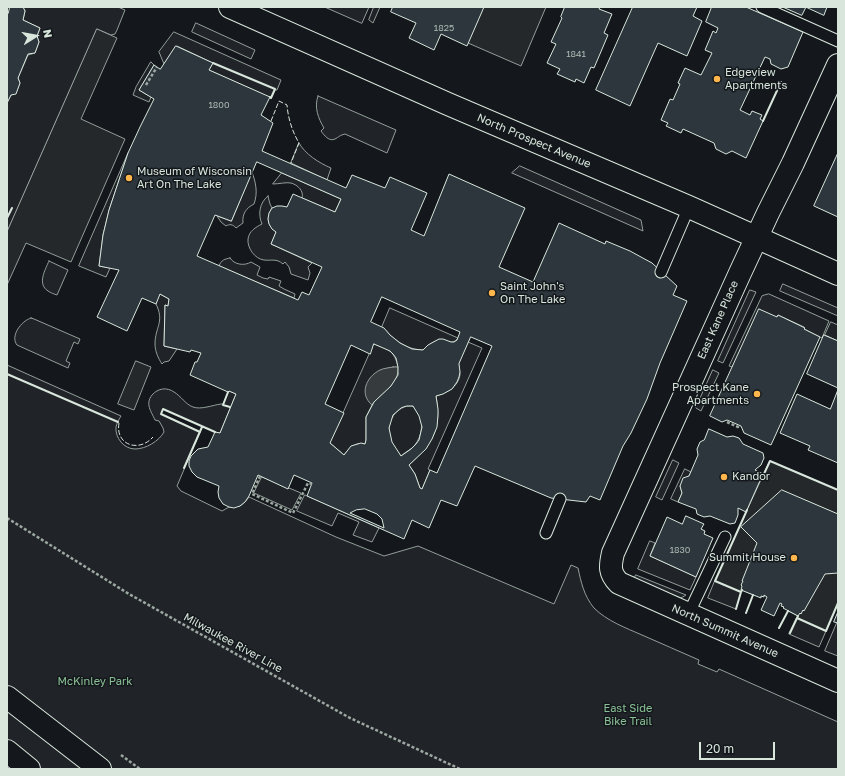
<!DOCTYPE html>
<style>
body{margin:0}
#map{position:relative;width:845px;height:776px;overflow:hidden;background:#14181c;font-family:"Golos Text",sans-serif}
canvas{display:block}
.frame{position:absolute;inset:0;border:8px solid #d8e6dc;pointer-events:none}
.north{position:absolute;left:16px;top:16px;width:40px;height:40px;-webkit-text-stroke:3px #14181c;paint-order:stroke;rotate:79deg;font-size:11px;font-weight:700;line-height:16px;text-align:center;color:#d8e6dc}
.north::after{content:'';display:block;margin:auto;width:14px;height:18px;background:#d8e6dc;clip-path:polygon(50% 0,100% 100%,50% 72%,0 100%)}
.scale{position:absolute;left:699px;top:742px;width:76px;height:18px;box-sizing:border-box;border:2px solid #d8e6dc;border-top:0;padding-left:5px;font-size:12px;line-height:14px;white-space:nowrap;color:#d8e6dc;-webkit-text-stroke:3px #14181c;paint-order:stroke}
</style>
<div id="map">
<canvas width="845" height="776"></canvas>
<div class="frame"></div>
<div class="north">N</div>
<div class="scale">20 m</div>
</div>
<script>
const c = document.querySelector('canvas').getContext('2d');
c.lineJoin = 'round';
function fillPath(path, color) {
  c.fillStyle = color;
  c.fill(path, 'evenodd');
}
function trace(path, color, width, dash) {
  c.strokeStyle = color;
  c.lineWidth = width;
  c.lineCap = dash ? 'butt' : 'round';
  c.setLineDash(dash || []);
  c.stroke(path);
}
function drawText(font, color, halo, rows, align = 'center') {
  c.font = font + ' "Golos Text",sans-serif';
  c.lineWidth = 3;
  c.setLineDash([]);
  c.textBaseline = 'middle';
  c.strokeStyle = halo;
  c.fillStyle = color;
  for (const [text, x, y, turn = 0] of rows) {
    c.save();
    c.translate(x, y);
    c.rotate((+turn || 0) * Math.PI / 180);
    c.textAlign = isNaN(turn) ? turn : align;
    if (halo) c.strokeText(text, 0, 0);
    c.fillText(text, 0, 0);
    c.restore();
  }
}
const green = new Path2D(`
 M23 7H118L125 10 117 30 115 34 111 35 97 29 7 232V103L11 95 16 93 20 83 18 78 28 55 35 53 39 42 37 36 40 28 23 20 25 11Z
 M325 7H369L362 23Z
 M374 7H380L373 23 369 20Z
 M196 23 255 50 251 59 192 32Z
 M174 32 281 80 277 90H275L271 98 209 70 213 63 177 46 164 64 159 52Z
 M151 62 154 65 139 90 151 97 149 102 133 95 136 87Z
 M318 96 396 130 387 153 345 134C340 135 339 137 335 139 329 142 324 135 321 131L324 128C318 118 314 107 318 96Z
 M299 143C305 154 319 163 331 168L327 180 291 163Z
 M128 153 109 210 103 235 99 266 110 268 106 277 79 266Z
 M520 166 641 220 643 231 512 173Z
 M252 172C256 183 258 193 254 204 246 208 242 214 243 223L236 228C233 224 229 224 226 226L221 222 217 216 231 221Z
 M282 173 341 199 335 212 302 198C304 191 298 185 291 183 286 182 279 184 273 184Z
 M268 196 270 204 272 208C266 217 267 225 276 232L271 244 312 263 308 267 310 273 308 280 291 274 289 267 285 262 283 264C276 258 272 261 264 260 255 259 247 248 248 239 249 231 256 227 262 224 258 215 259 203 268 196Z
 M230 258C234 265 245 266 251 262L260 267 257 275 263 278 268 279 269 277 281 281 279 286 284 289 295 294 294 298 219 266C221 260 225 259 230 258Z
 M49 261 68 270 57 295C54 294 51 293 48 291 37 284 45 270 49 261Z
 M783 284 838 308V316L780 291Z
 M750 290 756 292 723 363 718 361Z
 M160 294 169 299 168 306 165 305 164 346 177 349 169 361 164 362 162 364C158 358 155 351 155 344 155 327 165 322 156 304Z
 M769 294 829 321 822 338 804 329V327L778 315 732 367 729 366 762 296Z
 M390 308 458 338C452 346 447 340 440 340 434 340 428 346 423 350 411 350 400 344 391 336 388 333 385 329 382 327Z
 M31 318 34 319 80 339 78 344 74 342 66 361 70 363 68 368 17 345C10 336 21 321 31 318Z
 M831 322 838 325V341L825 335Z
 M468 342 482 348 428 469 430 470 422 489 420 488 415 474 409 465C433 443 442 429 436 396 447 393 458 387 460 375 460 370 458 366 459 362 462 355 465 349 468 342Z
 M374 344C389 350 394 350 398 367 390 367 383 369 376 373L369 402 372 405 366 417V440L365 444C355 442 350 447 344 455L330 443Z
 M7 365 121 416C119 419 117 423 116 427 115 438 124 449 135 449 146 449 159 441 164 432L163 428 159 421 155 420C151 411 145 404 152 395 158 388 167 387 174 392 181 396 185 404 193 407 201 410 213 405 221 404H223L229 391 236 394 220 433 215 432 163 409 161 414 200 432 177 486 181 491 222 511 229 507 240 506 245 502 249 497 336 537 384 556 418 546 554 604 571 565 578 568C581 582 584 596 594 608 607 621 626 628 642 635 661 643 680 652 699 660L698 664 717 672 719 669 838 722V769H7Z
 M713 370 719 373 701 411 696 408Z
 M407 406H413C415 409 418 413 420 416 424 427 420 441 412 448 408 451 404 453 401 456 398 452 394 447 392 443 385 427 391 411 407 406Z
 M673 460 679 463 662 500 656 497Z
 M685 469 691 472 689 476 680 486 682 493 678 502 671 499Z
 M262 477 288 488H289L301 493 292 510 254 493Z
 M305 495 379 528 372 542 353 535 359 522 338 513 332 526 297 511Z
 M650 541 655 543 650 556 696 577 690 590 638 569Z
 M636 575 686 595 681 598 637 581 634 579Z
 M715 581 741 592 736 609 708 598Z
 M797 618 826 631 819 647 789 634Z
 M837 623H838V656L825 651Z`);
const parking = new Path2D(`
 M484 7H546L521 66 468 43Z
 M97 29 117 38 81 119 125 139 71 262 26 243 7 285V232Z
 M136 361 151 367 134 410 118 404Z
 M770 461 838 490V603L826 631 797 618 798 616 788 611 825 521 753 595 743 590 741 592 715 581Z`);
const water = new Path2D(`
 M393 367H398C399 383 385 391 374 402L372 405C359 394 366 377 380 370 384 368 389 368 393 367Z`);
const building = new Path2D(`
 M10 7H23L25 11 23 20 40 28 37 36 39 42 35 53 28 54 18 78 20 83 16 94 11 95 7 103V12L8 13Z
 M393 7H484L467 46 441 34 434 50 409 38 416 23 391 12Z
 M565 7H600L599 9 612 14 604 33 608 35 594 68 591 67 584 83 576 79 575 82 557 74 560 69 547 63 556 44 551 42 562 18 561 17Z
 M633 7H697L693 16 702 21 687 56 658 43 630 106 596 90Z
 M712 7H746L803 32 788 67 781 69 771 64 770 59 765 57 740 110 750 115 752 111 762 115 760 119 763 121 746 158 732 151 726 154 716 149 714 143 683 129 681 133 666 126 668 123 661 120 670 99 673 100 680 84 678 83 685 68 701 75 712 53 705 50 713 31 716 33 718 28 706 22Z
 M783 7H806L802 15Z
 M806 7H827L824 15Z
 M176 46 213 63 209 70 270 97 261 115 273 123 262 151 346 188 352 175 385 188 390 177 427 193 411 230 424 236 449 174 525 208 499 267 533 282 559 223 605 244 606 241 630 251 652 263 677 286 673 295 687 301 660 363 647 399 631 433 623 446 600 500 590 496 586 502 551 498 475 466 457 506 441 500 429 528 412 520 404 539 307 496 312 483 294 475 288 489 258 475 249 496 245 502 240 506 234 508 229 507 223 504 219 498 218 492 219 486 197 477 192 472 189 466V461L191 456 198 449 208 447 215 432 220 433 236 394 229 391 228 392 190 375 195 362H197L201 353 191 350 190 352 164 346 165 305 168 306 169 299 160 294 156 304 142 298 127 331 97 317 119 270 99 266 103 235 109 210 128 153 140 127 154 99 139 90 154 65 160 69ZM257 162 341 199 335 212 293 194 287 207 282 206H277L272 208 269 213 268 219 269 224 272 229 276 232 271 244 322 267 309 295 302 292 298 300 197 256 215 215 231 221ZM382 297 460 332 457 340 454 342H451L443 339H439L428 345 423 350 412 349 400 343 390 335 384 328 371 322ZM471 337 492 346 437 473 430 470 422 489 420 488 415 474 409 465 426 449 432 439 437 427 438 415V409L436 396 443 394 452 389 457 382 459 377 460 372 459 364ZM374 344 390 351 393 354 396 358 398 367V375L391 386 374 402 366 417V440L365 444 361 443 351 446 344 455 330 443 344 413 325 404 351 345 370 354ZM407 406H413L419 416 422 427 419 440 416 444 411 449 401 456 392 442 389 428 393 415 401 408ZM365 509 377 514 382 519 384 528 350 513 356 510Z
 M838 153V217L814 206Z
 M759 309 777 317 778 315 805 328 804 329 820 337 771 445 744 433 741 426 727 420 722 422 710 416Z
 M824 335 838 341V388L807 374Z
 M838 390V463L808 450 810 446 780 433 797 394 830 409Z
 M709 429 727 437 733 436 739 438 743 444 763 453 764 458 761 465 756 469 755 470 763 474 746 512 738 508V515L735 523 730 524 710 516 704 517 697 514 696 509 678 502 682 493 680 486 683 478 689 476 698 455 697 449 700 442 704 440Z
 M782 490 838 514V573L825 574 804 611 803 610 801 614 800 613 798 616 783 608 784 607 781 606 782 604 780 603 774 616 761 610 767 597 764 595V597L761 596V598L741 590 742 586 741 585 743 581H742L757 543 741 527Z
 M686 516 704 524 701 529 705 531 704 534 713 538 696 577 650 556 667 517 682 524Z
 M838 612V623L834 622Z`);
const path = new Path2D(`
 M146 85 157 67
 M727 422 738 427V425
 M260 476 252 494 293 513 308 483 312 484
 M7 518 129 594 350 718 460 769
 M121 755 140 769`);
const lane = new Path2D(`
 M762 7 838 41
 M661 272 689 207
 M546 533 560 499
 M688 615 725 537`);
const street = new Path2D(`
 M838 65 793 163 768 213 740 273 613 553C610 566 609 573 619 583L838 681`);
const secondary = new Path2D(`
 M230 7 448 104 689 207 838 274`);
const primary = new Path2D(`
 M7 697 100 769
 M7 751 29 769`);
const fence = new Path2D(`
 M271 121 279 101 287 105C288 118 292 131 299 143L291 163
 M119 423C115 445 139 453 153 437`);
const wall = new Path2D(`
 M213 63 275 89 271 98 270 97
 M763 121 781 82
 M7 218 12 208
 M7 374 118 422
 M228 392 223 405 230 407
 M200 432 161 414 163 409 215 432
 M184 468 202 427
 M763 476 770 461 838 490
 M742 590 741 592 715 581 747 510
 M736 609 741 592
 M746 613 753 595
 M798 616 797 618 826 631 838 603
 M779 628 788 611
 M790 633 797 618`);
const markers = [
 [717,79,4,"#ffb74d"],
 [129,178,4,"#ffb74d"],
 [492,293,4,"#ffb74d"],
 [757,394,4,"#ffb74d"],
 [724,477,4,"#ffb74d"],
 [794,558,4,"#ffb74d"]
];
const numberNames = [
 ["1825",444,28],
 ["1841",576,54],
 ["1800",219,105],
 ["1830",680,550]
];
const poiNames = [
 ["Edgeview",725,73],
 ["Apartments",725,86],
 ["Museum of Wisconsin",137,172],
 ["Art On The Lake",137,185],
 ["Saint John's",500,287],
 ["On The Lake",500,300],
 ["Prospect Kane",749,388,"right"],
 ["Apartments",749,401,"right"],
 ["Kandor",732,477],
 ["Summit House",786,558,"right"]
];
const streetNames = [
 ["North Prospect Avenue",534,141,23],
 ["East Kane Place",718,320,-66],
 ["North Summit Avenue",725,631,24],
 ["Milwaukee River Line",233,643,29]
];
const parkNames = [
 ["McKinley Park",95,682],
 ["East Side",628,709],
 ["Bike Trail",628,722]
];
fillPath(green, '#202428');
trace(green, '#939e99', 1);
fillPath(parking, '#24282b');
trace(parking, '#939e99', 1);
fillPath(water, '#363b3e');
trace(water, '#939e99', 1);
fillPath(building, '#2c363c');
trace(building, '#d8e6dc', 1);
trace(lane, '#d8e6dc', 13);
trace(street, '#d8e6dc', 24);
trace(secondary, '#d8e6dc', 24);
trace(primary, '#d8e6dc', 24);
trace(path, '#9da8a2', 2.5, [3, 2]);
trace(lane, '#14181c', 11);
trace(street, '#14181c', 22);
trace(secondary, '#14181c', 22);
trace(primary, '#14181c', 22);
trace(fence, '#d8e6dc', 1, [5, 2]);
trace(wall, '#d8e6dc', 2);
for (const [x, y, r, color] of markers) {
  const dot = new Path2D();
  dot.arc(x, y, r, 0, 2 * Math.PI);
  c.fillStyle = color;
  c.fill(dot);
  trace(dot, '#14181c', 1.5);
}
drawText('9px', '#adbab4', null, numberNames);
drawText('11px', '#d8e6dc', '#14181c', poiNames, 'left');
drawText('11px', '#d8e6dc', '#14181c', streetNames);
drawText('11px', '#8ac095', '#14181c', parkNames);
</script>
